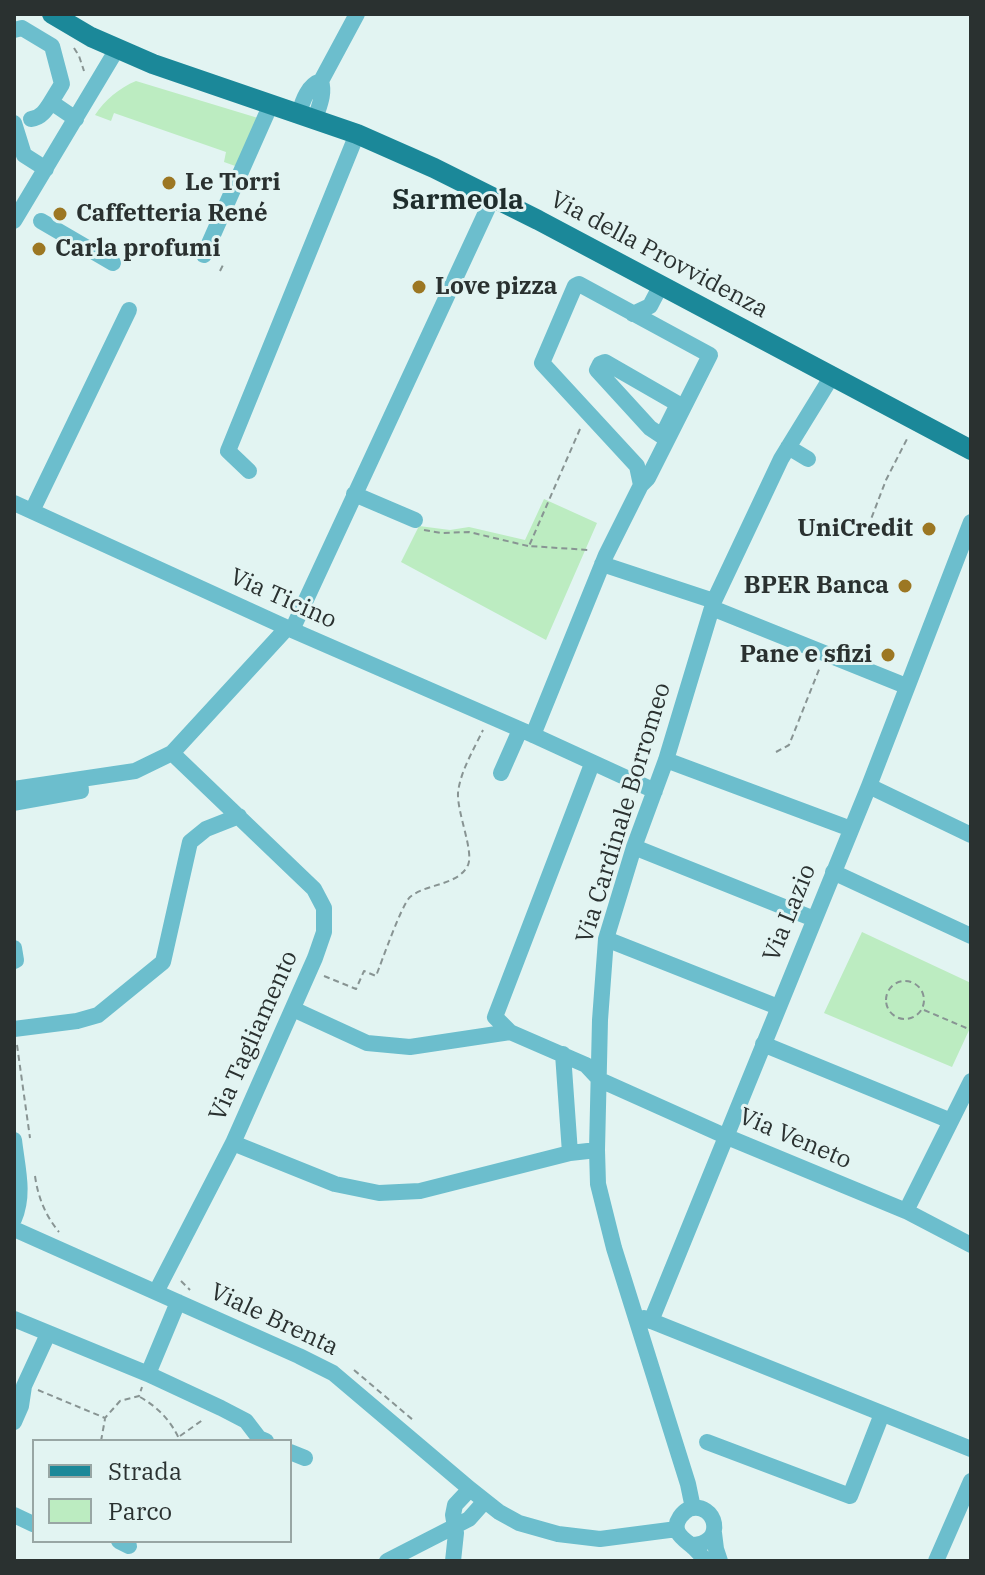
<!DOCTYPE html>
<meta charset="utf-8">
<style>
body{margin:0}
#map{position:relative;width:985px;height:1575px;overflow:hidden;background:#e2f4f2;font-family:"IBM Plex Serif",serif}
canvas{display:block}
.frame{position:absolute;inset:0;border:16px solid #2a3130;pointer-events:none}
.legend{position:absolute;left:32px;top:1439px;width:260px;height:104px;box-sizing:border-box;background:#e2f4f2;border:2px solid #98a6a4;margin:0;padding:10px 14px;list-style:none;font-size:24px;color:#2a3130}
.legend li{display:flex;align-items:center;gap:16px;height:40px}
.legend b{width:40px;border:2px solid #98a6a4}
</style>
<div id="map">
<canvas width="985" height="1575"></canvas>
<div class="frame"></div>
<ul class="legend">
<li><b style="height:10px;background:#1b8899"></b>Strada</li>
<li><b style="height:22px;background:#bcecc1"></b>Parco</li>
</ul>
</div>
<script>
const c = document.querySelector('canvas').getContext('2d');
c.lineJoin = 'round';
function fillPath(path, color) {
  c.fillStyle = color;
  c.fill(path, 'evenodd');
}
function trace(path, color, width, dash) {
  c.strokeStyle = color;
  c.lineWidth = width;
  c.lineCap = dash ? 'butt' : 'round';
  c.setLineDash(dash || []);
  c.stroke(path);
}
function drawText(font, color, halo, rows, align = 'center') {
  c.font = font + ' "IBM Plex Serif",serif';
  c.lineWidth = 6;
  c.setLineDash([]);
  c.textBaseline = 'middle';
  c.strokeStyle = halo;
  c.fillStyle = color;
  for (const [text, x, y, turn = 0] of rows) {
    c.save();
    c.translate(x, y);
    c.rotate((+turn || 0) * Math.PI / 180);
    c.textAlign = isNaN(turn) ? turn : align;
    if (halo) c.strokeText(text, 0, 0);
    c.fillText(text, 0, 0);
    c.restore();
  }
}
const green = new Path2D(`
 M136 81 258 118 238 167 224 162 226 152 114 113 111 121 95 115C105 100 119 88 136 81Z
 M544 499 597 523 546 640 401 562 419 526 450 530 469 527 525 540Z
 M862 932 971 983V1026L952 1067 824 1013Z`);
const path = new Path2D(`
 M74 48 79 56 84 71
 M220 271 224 263
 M580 429 529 546 588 550
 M868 527 886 480 908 437
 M424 530 441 533 469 532 528 546
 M776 752 789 745 820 667
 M324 976 356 989 364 971 376 976C382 961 401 906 410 897 427 883 458 886 468 865 474 851 457 813 458 793 460 772 474 749 483 730
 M886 1000a19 19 0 1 1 38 0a19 19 0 1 1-38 0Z
 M924 1010 971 1030
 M17 1045 30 1138
 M35 1176C38 1197 45 1215 59 1232
 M181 1281 190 1290
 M354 1370 413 1420
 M38 1390 105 1418 120 1401 139 1396 142 1387
 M140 1397C158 1407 172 1422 180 1441
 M180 1436 204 1419
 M101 1441 105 1419`);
const minor = new Path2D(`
 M14 30 22 28 52 46 62 84 51 102 76 119
 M299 113C303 100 308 85 321 81L357 14
 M31 119C41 118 46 110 51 102
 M315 119C319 106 325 94 321 81
 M14 123 24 155 46 169
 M14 221 117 49
 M41 221 113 263
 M204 255 271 104
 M633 314 650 306 661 285
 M605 362 678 404 662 436 650 428 597 370 600 364Z
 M788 447 808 459
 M249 471 228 451 357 134
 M354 494 415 520
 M14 503 292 630 533 735 655 791
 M32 511 129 310
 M602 564 714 601
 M712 608 906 686
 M292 630 493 197
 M533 735 606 555 641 485 648 478 710 355 579 284 575 286 542 363 637 466 641 485
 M666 760 851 829
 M501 773 520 730
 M869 786 971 835
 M14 789 135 771 172 753 287 628
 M14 803 81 791 80 780
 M634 847 814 919
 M833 872 971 936
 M606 939 778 1007
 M14 948 16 960 14 961
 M293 1009 367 1043 410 1047 510 1032 586 1065 600 1080 725 1136 906 1211 971 1245
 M14 1029 77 1021 98 1015 163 962 190 842 206 829 239 816
 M510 1032 495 1017 592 764
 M763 1044 951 1121
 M563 1054 570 1153
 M14 1140C17 1167 25 1194 14 1219
 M233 1143 335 1184 379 1193 420 1191 570 1153 597 1150
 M906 1211 971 1081
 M14 1229 299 1356 333 1373 470 1489 499 1512 519 1523 558 1534 600 1539 677 1529
 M156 1292 233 1143 315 958 324 932V908L314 889 172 753
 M644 1318 971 1449
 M14 1319 148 1374 221 1408 246 1421 259 1438 266 1441
 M651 1321 869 786 971 522
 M148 1374 178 1302
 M14 1422 21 1406 24 1386 48 1334
 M707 1442 850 1496 882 1414
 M290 1452 305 1458
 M693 1508 688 1484 614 1248 598 1184 597 1150 600 1020 606 939 634 847 666 760 714 601 781 459 832 376
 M14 1515 33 1524 34 1523
 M714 1533 716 1549 720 1561
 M119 1541 129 1546
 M691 1545C728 1545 716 1500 689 1509 685 1511 682 1514 680 1517 670 1532 684 1539 693 1547 698 1551 702 1557 706 1561
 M387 1561 469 1519 485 1501
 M453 1561 456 1533 453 1515 455 1505 470 1489
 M936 1561 971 1481`);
const major = new Path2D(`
 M52 14 91 37 153 64 357 134 434 168 538 220 971 450`);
const markers = [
 [169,183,8,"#9c7723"],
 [60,214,8,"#9c7723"],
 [39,249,8,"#9c7723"],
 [419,287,8,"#9c7723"],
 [929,529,8,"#9c7723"],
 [905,586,8,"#9c7723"],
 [888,655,8,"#9c7723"]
];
const poiNames = [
 ["Le Torri",185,183],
 ["Caffetteria René",76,214],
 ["Carla profumi",55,249],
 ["Love pizza",435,287],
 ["UniCredit",913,529,"right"],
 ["BPER Banca",889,586,"right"],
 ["Pane e sfizi",872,655,"right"]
];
const streetNames = [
 ["Via della Provvidenza",659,255,28],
 ["Via Ticino",283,599,24],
 ["Via Cardinale Borromeo",624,813,-73],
 ["Via Lazio",790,913,-68],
 ["Via Tagliamento",254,1036,-66],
 ["Via Veneto",795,1139,23],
 ["Viale Brenta",274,1320,25]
];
const quarterNames = [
 ["Sarmeola",458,201]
];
fillPath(green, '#bcecc1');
trace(path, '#889493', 2, [6, 4]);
trace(minor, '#6cbecd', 16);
trace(major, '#1b8899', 20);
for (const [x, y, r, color] of markers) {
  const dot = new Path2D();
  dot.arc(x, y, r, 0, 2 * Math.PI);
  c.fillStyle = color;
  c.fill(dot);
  trace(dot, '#e2f4f2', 3);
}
drawText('bold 24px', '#2a3130', '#e2f4f2', poiNames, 'left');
drawText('24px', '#2a3130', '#e2f4f2', streetNames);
drawText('bold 28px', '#1f2d2c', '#e2f4f2', quarterNames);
</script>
